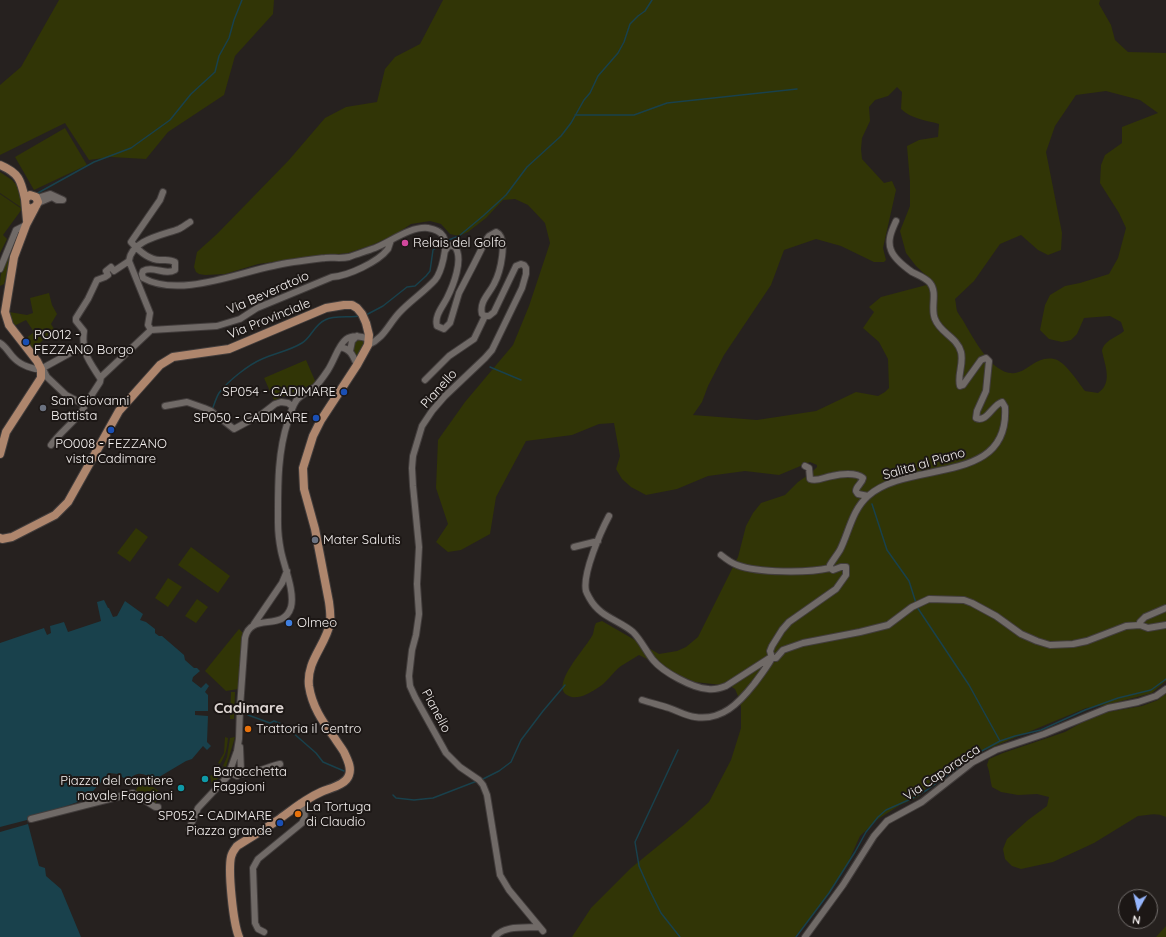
<!DOCTYPE html>
<style>
body{margin:0}
#map{position:relative;width:1166px;height:937px;overflow:hidden;background:#26211f;font-family:Quicksand,sans-serif}
canvas{display:block}
.north{position:absolute;left:1118px;top:889px;width:40px;height:40px;box-sizing:border-box;background:#1c1715;border:1px solid #736f6d;border-radius:50%;rotate:188deg;font-size:11px;font-weight:700;line-height:16px;text-align:center;color:#f6f2f1}
.north::after{content:'';display:block;margin:auto;width:14px;height:18px;background:#96b6fd;clip-path:polygon(50% 0,100% 100%,50% 72%,0 100%)}
</style>
<div id="map">
<canvas width="1166" height="937"></canvas>
<div class="north">N</div>
</div>
<script>
const c = document.querySelector('canvas').getContext('2d');
c.lineJoin = 'round';
function fillPath(path, color) {
  c.fillStyle = color;
  c.fill(path, 'evenodd');
}
function trace(path, color, width, dash) {
  c.strokeStyle = color;
  c.lineWidth = width;
  c.lineCap = dash ? 'butt' : 'round';
  c.setLineDash(dash || []);
  c.stroke(path);
}
function drawText(font, color, halo, rows, align = 'center') {
  c.font = font + ' Quicksand,sans-serif';
  c.lineWidth = 4;
  c.setLineDash([]);
  c.textBaseline = 'middle';
  c.strokeStyle = halo;
  c.fillStyle = color;
  for (const [text, x, y, turn = 0] of rows) {
    c.save();
    c.translate(x, y);
    c.rotate((+turn || 0) * Math.PI / 180);
    c.textAlign = isNaN(turn) ? turn : align;
    if (halo) c.strokeText(text, 0, 0);
    c.fillText(text, 0, 0);
    c.restore();
  }
}
const green = new Path2D(`
 M59 0H274L273 14 235 56 224 95 168 132 146 159 111 157 89 160 65 123 0 155V85L21 67Z
 M443 0H1100L1099 4 1111 25 1115 40 1128 52 1166 53V681L1152 693 1106 705 1086 708 983 751 930 784 918 797 900 805 878 819 860 836 847 865 825 899 795 937H572L591 908 631 868 685 824 709 802 731 760 741 728V707L738 696 735 689 730 686 695 682 681 676 639 655C633 659 627 662 621 666 612 673 606 684 596 689 588 694 576 701 567 695 550 684 588 646 593 634 594 630 594 627 596 623L602 621 659 654 677 651 686 647 698 637 738 557 746 526 753 513 761 503 785 495 798 482 811 473 817 467V465L810 462 779 475 745 471 708 476 677 489 646 495 631 487 622 479 616 469 620 456 614 423 599 424 572 435 526 441 496 497 490 534 461 550 448 552 436 542 448 524 436 488 438 440 465 402 513 345 529 306 550 243 545 223 528 205 515 199 503 200 486 218 468 232 459 236 450 234 441 224 430 221 411 224 396 234 372 245 348 253 302 258 258 264 225 274 205 275 199 274 196 272 194 267 197 252 217 234 289 160 325 118 346 107 377 102 385 69 395 57 420 44ZM897 87 902 92 901 109C911 119 926 120 939 124L938 137 919 140 907 146 910 182V206L900 231 906 253 916 266 934 283 881 297 869 307 874 312 863 328 879 342 888 359 889 388 885 392 878 396 856 392 816 411 757 420 693 415 702 402 708 386 724 355 771 285 784 250 816 239 841 246 874 262H884L886 260 883 248 896 190 892 181 884 183 862 159 861 149 862 138 870 121 869 107 875 100 888 96ZM1106 91 1140 100 1158 113 1122 127V143L1105 155 1101 165 1100 183 1119 213 1126 228 1118 258 1109 274 1080 283 1065 286 1050 295 1045 305 1040 330 1049 339 1062 342 1071 340 1077 334 1084 318 1110 316 1121 322 1124 331C1116 338 1104 340 1102 351 1105 366 1113 383 1098 393L1085 391C1078 382 1065 361 1054 359 1036 356 1029 371 1015 373 993 376 974 339 965 324 963 320 959 315 957 311 956 307 956 303 955 299L974 281 1000 244 1021 235 1038 250 1048 255 1061 250 1062 233 1046 152 1055 126 1076 95Z
 M65 128 87 165 34 190 15 157Z
 M0 172 12 180 20 189 22 208 0 193Z
 M0 194 22 209 3 235 7 239 0 253Z
 M12 251 4 284 0 286C0 274 3 260 12 251Z
 M49 293 52 305 57 314 51 324 54 329 33 350 25 339 34 332 26 320 14 326 9 312 27 315 33 313 30 298Z
 M358 339H363L364 343 358 356 356 355 353 348V343Z
 M306 360 316 383 274 400 264 378Z
 M136 528 148 537 130 562 117 553Z
 M191 547 230 576 218 593 178 565Z
 M168 578 182 587 168 607 155 598Z
 M197 599 208 607 196 623 185 616Z
 M239 629 243 633 238 689 226 691 205 671Z
 M231 692H235L234 719H230Z
 M1166 693V817C1155 812 1150 815 1138 816L1094 843 1053 862 1021 869 1012 866 1005 859 1003 849 1007 839 1028 820 1047 806 1049 797 1037 794 1018 795 1001 792 992 787C990 780 990 772 987 765L989 759 1003 753 1065 732 1081 723 1108 712 1142 706 1158 700Z
 M225 737 228 738C227 748 226 755 220 764L218 763 224 753Z
 M235 737 226 767 223 766 227 757 230 738Z
 M222 767 225 769 222 775 212 784 210 776 217 772Z
 M142 780 162 793 154 805 134 793Z
 M1166 926V937H1156Z`);
const water = new Path2D(`
 M104 600 108 608H109L113 617 117 616 125 601 143 614 140 620 146 622 155 629V633L159 636H162L184 655 185 660 194 668H197L200 671 193 677 192 681 201 688 206 683 209 686 205 692 208 695V711H195V715L208 716 207 742 211 746 207 750 203 746 192 759 186 761 154 780C145 773 136 770 128 781L118 774 109 773 86 799 27 820 39 866 45 868 46 876 61 889 81 937H0V643L44 628 47 635 51 633 50 626 64 622 68 632 101 621 97 602Z`);
const pier = new Path2D(`
 M27 820 28 824 0 832V827Z`);
const stream = new Path2D(`
 M575 115H634L667 103 797 89
 M36 194 94 162 131 148 170 120 191 94 215 72 219 56 229 38 234 20 242 0
 M446 241 459 236 483 216 506 195 527 167 561 136 571 123 584 100 590 93 598 76 618 53 624 42 630 24 638 16 645 11 652 0
 M366 315 383 306 407 287 415 286 426 276 430 271 433 250 443 243
 M490 367 521 380
 M212 410C214 405 216 398 219 393 228 381 248 365 262 359 275 353 289 351 302 343 311 338 314 325 325 320 334 315 349 318 361 316
 M872 504 887 550 909 581 916 603
 M917 607 969 685 1000 741
 M248 715 270 723 274 721 284 725 316 753 323 762 344 771
 M678 750 635 842 639 866 650 891 661 913 680 937
 M481 780 499 771 511 762 521 740 543 711 565 685
 M393 795 396 798 414 800 433 798 477 781
 M796 937 829 893 855 852 866 832 878 817 886 810 913 798 927 790 978 753 1000 741 1015 736 1041 730 1085 710 1118 698 1151 690 1166 679`);
const minor = new Path2D(`
 M163 192 160 200 131 242C138 250 148 260 160 260 166 260 170 259 175 262V270C165 276 153 265 143 271L142 274 143 278C179 298 237 273 273 266 290 262 308 260 325 258 332 257 341 259 349 257 357 254 367 251 375 248 390 242 411 226 428 228 434 229 440 231 443 236 449 245 441 273 435 280 424 292 410 301 399 313 388 325 384 338 368 345
 M37 198 50 194 63 200H57L52 197 38 203
 M445 251 449 245 455 247C464 259 453 286 447 298 443 306 434 316 437 326L444 329 450 323 459 293 474 264 486 240 489 236 496 232C509 238 500 273 494 284 489 294 479 302 482 314L485 316H489L494 312 516 266 521 264 524 265 526 268V274L522 288 492 350 485 358 445 396 432 411 422 426 413 456 412 468 413 486 419 547 417 584 419 614 416 635 412 650 409 676 410 686 415 697 446 753 460 767 479 780 483 785 487 795 500 875 509 890 543 931
 M129 261C131 240 163 235 179 229 183 227 187 224 190 222
 M129 261 150 313 148 325 151 330
 M0 269 16 230 26 225
 M0 343C7 347 9 354 15 359 21 365 34 370 41 369
 M340 347C351 349 353 356 357 365
 M350 351 352 341 357 336
 M41 369 44 371 47 377 66 395 83 404
 M41 369 72 352 84 348
 M100 378C89 361 81 352 84 331L76 321V318L88 299 97 280 105 277 108 275 106 271 111 267 114 271 129 261
 M425 380 449 356 474 339 485 316
 M165 406 187 402 204 408 211 411 234 429 262 414 275 404 281 402 288 403 292 406
 M51 445C61 431 75 422 84 408L83 404 86 399H89L100 382 101 377 151 330 217 326 240 319 257 308 332 277C348 276 378 262 388 249 389 246 390 243 391 240
 M805 466 809 468 810 479C817 482 824 477 832 476 840 474 856 472 863 478 862 484 856 486 856 491L858 494 868 496
 M609 516C601 531 582 574 586 591 587 594 589 597 590 599 600 617 619 620 633 632 641 640 646 651 653 660 663 672 692 688 708 689 715 690 721 688 726 686L771 657
 M574 547 598 541
 M721 555C726 559 731 563 737 565 758 573 808 573 830 568
 M254 624 282 583 287 571
 M1140 625V622L1145 617 1166 608
 M772 658 770 651 772 646 782 630 789 622 836 589 846 575V567H841L833 570 830 568V565C833 560 837 555 840 550 849 532 852 510 868 496 909 459 1010 487 1005 407L1002 402C992 405 987 423 976 418L977 411 986 391 989 361 986 358 981 360 963 385 960 386C957 375 964 364 961 352 957 337 940 333 935 319 930 308 938 293 930 283 926 278 918 275 912 272 905 267 894 259 891 250 887 240 892 230 896 221
 M772 658H776L783 650 803 643 860 632 888 625 912 607 929 599 964 600 972 603 996 616 1021 634 1037 641 1050 645 1073 644 1087 641 1126 626 1140 625 1148 628 1166 625
 M642 700C651 703 660 705 669 708 678 711 686 716 695 717 722 721 739 703 754 684 760 676 767 667 772 658
 M230 770 231 773 237 776 241 771 240 747
 M241 771 242 774C249 775 271 766 280 764
 M31 819 133 793 155 807H158
 M189 829 198 808 228 776 237 751 239 739 240 707 245 638C251 611 283 633 291 607 295 592 284 566 281 551 279 541 278 533 278 523 278 489 277 454 288 421 290 414 292 407 296 401 300 395 309 391 315 387 320 382 324 376 328 370 340 351 340 328 369 339
 M264 932 258 929 255 923 253 868 258 859 302 823C307 816 304 810 300 803
 M495 937C504 925 525 928 539 927
 M805 937 843 885 874 836 887 821 922 802 973 762 996 750 1044 734 1108 708 1138 702 1156 696 1166 689`);
const major = new Path2D(`
 M0 165C19 173 21 180 25 199
 M27 207 31 209 36 206 38 202 36 197 30 195 25 199 27 221
 M0 454 6 432 41 378V369L37 361 9 325 5 312 14 257 26 225 35 208
 M0 538 2 539 12 537 55 515 68 502 119 411 160 365 173 357 229 349 326 308 344 305H352L357 308 362 314 366 323 369 335 368 345 357 365 321 420 313 436 303 468 304 489 315 529 329 602C330 609 331 616 330 623 326 645 306 661 309 686 312 706 322 721 334 737 337 742 341 747 344 752 347 759 352 767 349 775 346 785 330 788 321 792 305 799 292 810 278 820 265 829 251 837 237 846 234 850 232 852 231 857 228 871 233 923 239 937`);
const markers = [
 [405,243,4,"#d1479c"],
 [26,342,4,"#1a4fb4"],
 [344,392,4,"#1a4fb4"],
 [43,408,4,"#6b7280"],
 [316,418,4,"#1a4fb4"],
 [111,430,4,"#1a4fb4"],
 [315,540,4,"#6b7280"],
 [289,623,4,"#3f7fe0"],
 [248,729,4,"#e8710a"],
 [205,779,4,"#0f9aa8"],
 [181,788,4,"#0f9aa8"],
 [298,814,4,"#e8710a"],
 [280,823,4,"#1a4fb4"]
];
const poiNames = [
 ["Relais del Golfo",413,243],
 ["PO012 -",34,335],
 ["FEZZANO Borgo",34,350],
 ["SP054 - CADIMARE",336,392,"right"],
 ["San Giovanni",51,401],
 ["Battista",51,416],
 ["SP050 - CADIMARE",308,418,"right"],
 ["PO008 - FEZZANO",111,444,"center"],
 ["vista Cadimare",111,459,"center"],
 ["Mater Salutis",323,540],
 ["Olmeo",297,623],
 ["Trattoria il Centro",256,729],
 ["Baracchetta",213,772],
 ["Faggioni",213,787],
 ["Piazza del cantiere",173,781,"right"],
 ["navale Faggioni",173,796,"right"],
 ["La Tortuga",306,807],
 ["di Claudio",306,822],
 ["SP052 - CADIMARE",272,816,"right"],
 ["Piazza grande",272,831,"right"]
];
const streetNames = [
 ["Via Beveratoio",268,293,-24],
 ["Via Provinciale",269,319,-22],
 ["Pianello",439,389,-48],
 ["Salita al Piano",924,464,-16],
 ["Pianello",436,711,62],
 ["Via Caporacca",942,773,-34]
];
const quarterNames = [
 ["Cadimare",249,708]
];
fillPath(green, '#313506');
fillPath(water, '#19414c');
fillPath(pier, '#26211f');
trace(stream, '#19414c', 1.5);
trace(minor, '#423d3c', 8);
trace(major, '#423d3c', 10);
trace(minor, '#706a67', 6);
trace(major, '#ae866d', 8);
for (const [x, y, r, color] of markers) {
  const dot = new Path2D();
  dot.arc(x, y, r, 0, 2 * Math.PI);
  c.fillStyle = color;
  c.fill(dot);
  trace(dot, '#1c1715', 1.5);
}
drawText('13px', '#f6f2f1', '#1c1715', poiNames, 'left');
drawText('13px', '#f6f2f1', '#1c1715', streetNames);
drawText('bold 15px', '#ddd5d2', '#1c1715', quarterNames);
</script>
